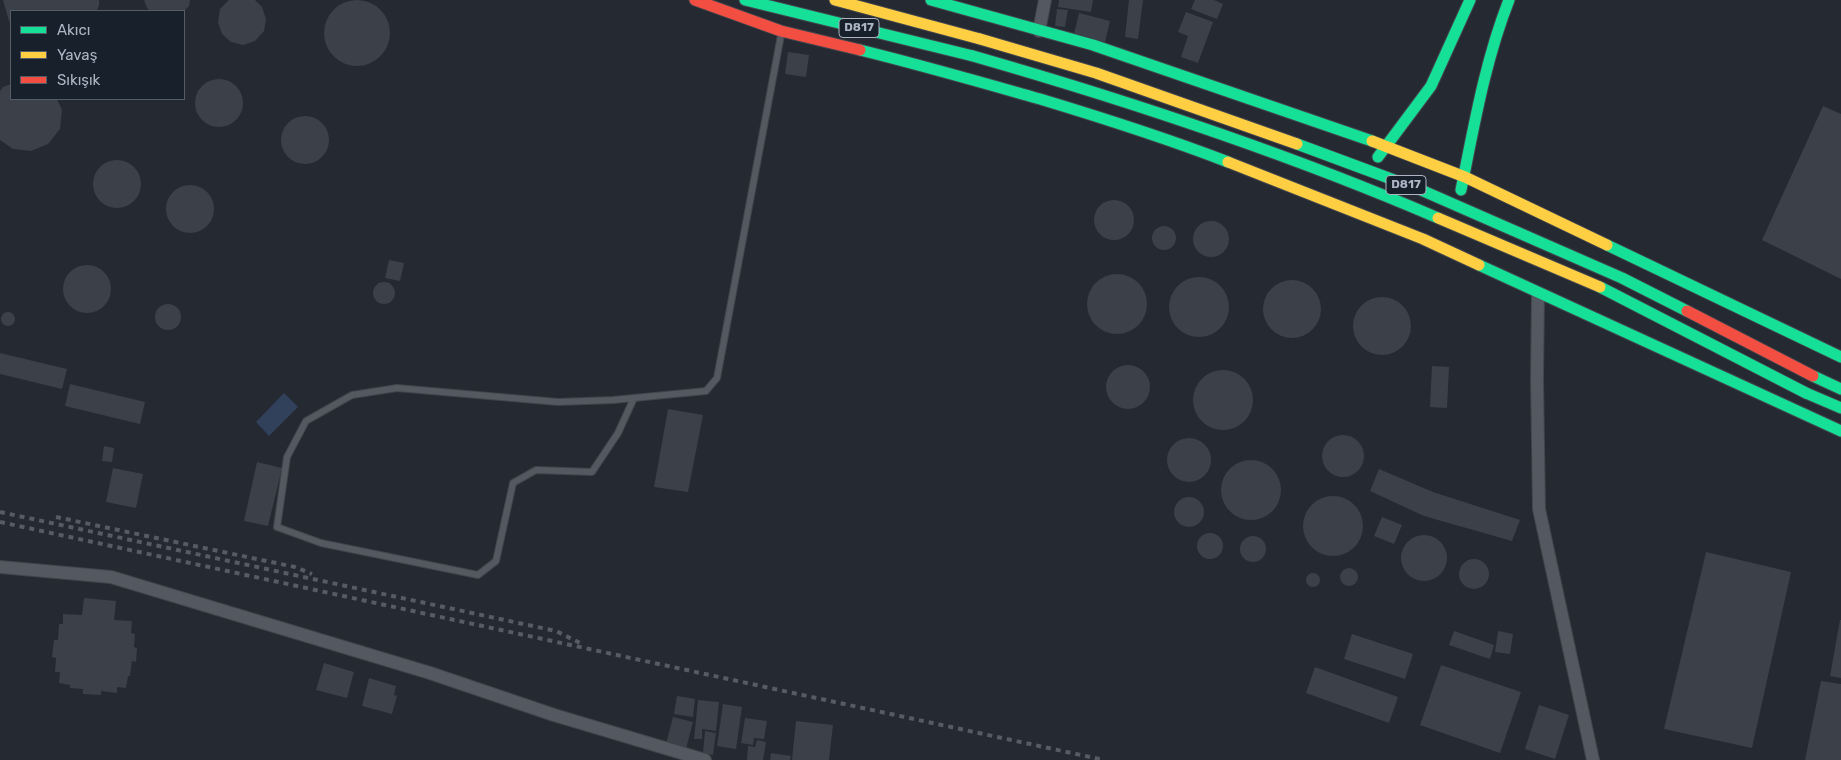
<!DOCTYPE html>
<meta charset="utf-8">
<style>
body{margin:0}
#map{position:relative;width:1841px;height:760px;overflow:hidden;background:#252931;font-family:Rubik,sans-serif}
canvas{display:block}
.legend{position:absolute;left:10px;top:10px;width:175px;height:90px;box-sizing:border-box;background:#18202b;border:1px solid #545c68;margin:0;padding:6px 9px;list-style:none;font-size:15px;color:#adb5c4}
.legend li{display:flex;align-items:center;gap:10px;height:25px}
.legend b{width:25px;border:1px solid #545c68}
</style>
<div id="map">
<canvas width="1841" height="760"></canvas>
<ul class="legend">
<li><b style="height:6px;background:#16e098"></b>Akıcı</li>
<li><b style="height:6px;background:#ffcf43"></b>Yavaş</li>
<li><b style="height:6px;background:#f24e42"></b>Sıkışık</li>
</ul>
</div>
<script>
const c = document.querySelector('canvas').getContext('2d');
c.lineJoin = 'round';
function fillPath(path, color) {
  c.fillStyle = color;
  c.fill(path, 'evenodd');
}
function trace(path, color, width, dash) {
  c.strokeStyle = color;
  c.lineWidth = width;
  c.lineCap = dash ? 'butt' : 'round';
  c.setLineDash(dash || []);
  c.stroke(path);
}
function drawText(font, color, halo, rows, align = 'center') {
  c.font = font + ' Rubik,sans-serif';
  c.lineWidth = 4.5;
  c.setLineDash([]);
  c.textBaseline = 'middle';
  c.strokeStyle = halo;
  c.fillStyle = color;
  for (const [text, x, y, turn = 0] of rows) {
    c.save();
    c.translate(x, y);
    c.rotate((+turn || 0) * Math.PI / 180);
    c.textAlign = isNaN(turn) ? turn : align;
    if (halo) c.strokeText(text, 0, 0);
    c.fillText(text, 0, 0);
    c.restore();
  }
}
const water = new Path2D(`
 M284 393 298 407 269 436 256 422Z`);
const building = new Path2D(`
 M324 33a33 33 0 1 1 66 0a33 33 0 1 1-66 0Z
 M3 0H99V5L97 11H11V24L9 21Z
 M144 0H190L189 6 184 11H150L147 8Z
 M229 0H255L262 7 266 19 264 31 255 41 243 45 231 42 222 34 218 22 220 9Z
 M1059 0H1093L1091 12 1058 7Z
 M1129 0H1143L1138 39 1125 37Z
 M1195 0H1214L1223 4 1217 19 1191 9Z
 M1057 9 1068 10 1065 27 1055 26Z
 M1186 12 1213 22 1198 63 1181 57 1188 36 1178 32Z
 M1079 13 1110 21 1105 42 1074 34Z
 M788 52 809 55 806 77 785 74Z
 M195 103a24 24 0 1 1 48 0a24 24 0 1 1-48 0Z
 M11 84V99H57L62 110 60 129 48 144 31 151 13 149 0 140V91L3 87Z
 M1823 106 1841 114V279L1762 240Z
 M281 140a24 24 0 1 1 48 0a24 24 0 1 1-48 0Z
 M93 184a24 24 0 1 1 48 0a24 24 0 1 1-48 0Z
 M166 209a24 24 0 1 1 48 0a24 24 0 1 1-48 0Z
 M1094 220a20 20 0 1 1 40 0a20 20 0 1 1-40 0Z
 M1193 239a18 18 0 1 1 36 0a18 18 0 1 1-36 0Z
 M1152 238a12 12 0 1 1 24 0a12 12 0 1 1-24 0Z
 M389 260 404 263 400 281 385 278Z
 M63 289a24 24 0 1 1 48 0a24 24 0 1 1-48 0Z
 M1087 304a30 30 0 1 1 60 0a30 30 0 1 1-60 0Z
 M1169 307a30 30 0 1 1 60 0a30 30 0 1 1-60 0Z
 M1263 309a29 29 0 1 1 58 0a29 29 0 1 1-58 0Z
 M373 293a11 11 0 1 1 22 0a11 11 0 1 1-22 0Z
 M1353 326a29 29 0 1 1 58 0a29 29 0 1 1-58 0Z
 M155 317a13 13 0 1 1 26 0a13 13 0 1 1-26 0Z
 M1 319a7 7 0 1 1 14 0a7 7 0 1 1-14 0Z
 M0 353 67 369 62 389 0 374Z
 M1106 387a22 22 0 1 1 44 0a22 22 0 1 1-44 0Z
 M1432 366 1449 367 1447 408 1430 407Z
 M1193 400a30 30 0 1 1 60 0a30 30 0 1 1-60 0Z
 M70 384 145 402 140 424 65 406Z
 M668 409 703 415 688 492 654 487Z
 M1322 456a21 21 0 1 1 42 0a21 21 0 1 1-42 0Z
 M1167 460a22 22 0 1 1 44 0a22 22 0 1 1-44 0Z
 M104 446 114 448 112 462 102 461Z
 M1221 490a30 30 0 1 1 60 0a30 30 0 1 1-60 0Z
 M257 462 282 468 268 526 244 521Z
 M113 468 143 474 136 508 106 502Z
 M1379 469 1433 492 1520 520 1512 541 1424 516 1370 491Z
 M1303 526a30 30 0 1 1 60 0a30 30 0 1 1-60 0Z
 M1174 512a15 15 0 1 1 30 0a15 15 0 1 1-30 0Z
 M1382 517 1402 525 1394 544 1374 536Z
 M1197 546a13 13 0 1 1 26 0a13 13 0 1 1-26 0Z
 M1401 558a23 23 0 1 1 46 0a23 23 0 1 1-46 0Z
 M1240 549a13 13 0 1 1 26 0a13 13 0 1 1-26 0Z
 M1706 552 1791 572 1752 748 1664 729Z
 M1459 574a15 15 0 1 1 30 0a15 15 0 1 1-30 0Z
 M1340 577a9 9 0 1 1 18 0a9 9 0 1 1-18 0Z
 M1306 580a7 7 0 1 1 14 0a7 7 0 1 1-14 0Z
 M84 598 116 601 114 620 132 621 131 633 135 634 134 647 137 648 136 662 132 661 130 676H128L126 688 117 687V693L101 691V695L83 694V689L70 688V685L59 683 60 672H55L56 658 52 657 54 640H58L59 624H63V614L82 615Z
 M1840 620H1841V678L1830 676Z
 M1454 631 1494 645 1490 659 1449 645Z
 M1498 631 1513 634 1510 654 1495 652Z
 M1352 634 1413 654 1405 679 1344 659Z
 M324 663 354 672 347 698 316 690Z
 M1441 665 1521 692 1500 753 1420 725Z
 M1315 667 1398 697 1389 723 1306 693Z
 M369 678 396 686 394 695 397 696 392 714 362 706Z
 M1821 681 1841 684V760H1805Z
 M677 696 695 699 693 717 674 714Z
 M698 700 719 702 716 731 702 729V739H694Z
 M723 704 742 707 736 749 717 746Z
 M1539 705 1569 715 1555 759 1525 749Z
 M673 717 693 722 686 749 666 744Z
 M745 718 767 721 764 739 754 738 753 745 741 743Z
 M796 721 833 725 829 760H792Z
 M705 731 716 733 713 755 703 753Z
 M757 740 766 742 763 760H747L748 746 755 747Z
 M771 753 791 756 790 760H770Z`);
const lane = new Path2D(`
 M634 398 618 433 592 472 536 470 513 483 496 561 478 575 321 543 277 527 287 457 306 421 352 395 397 388 558 402 613 400 706 391 717 378 781 35`);
const street = new Path2D(`
 M1039 31 1045 0
 M1538 293 1537 379 1539 509 1593 760
 M0 567 111 577 430 673 554 715 705 760`);
const fast = new Path2D(`
 M745 0 973 56
 M931 0 1093 45 1372 141
 M860 50C921 65 980 82 1040 99 1103 118 1166 138 1228 162
 M1378 157 1431 86 1470 0
 M1461 190C1474 126 1485 61 1509 0
 M1607 245 1841 357
 M1479 265 1841 431
 M1813 376 1841 389
 M1806 393 1841 408`);
const slow = new Path2D(`
 M835 0 980 39
 M1372 141 1465 177 1607 245
 M1228 162 1423 239 1479 265`);
const jam = new Path2D(`
 M695 0 781 31 860 50`);
const rail = new Path2D(`
 M0 512 556 631 582 644
 M56 517 295 567 312 574
 M0 522 1104 760`);
const fastBridge = new Path2D(`
 M973 56C1130 101 1287 153 1438 218
 M1297 144 1421 190 1622 278 1687 311
 M1600 287 1806 393`);
const slowBridge = new Path2D(`
 M980 39 1096 73 1297 144
 M1438 218 1600 287`);
const jamBridge = new Path2D(`
 M1687 311 1813 376`);
const shields = [
 [859,28,40],
 [1406,185,40]
];
const shieldNames = [
 ["D817",859,28],
 ["D817",1406,185]
];
fillPath(water, '#31415b');
fillPath(building, '#3c4048');
trace(lane, '#41444a', 8);
trace(street, '#41444a', 14);
trace(fast, '#41454d', 13);
trace(slow, '#41454d', 13);
trace(jam, '#41454d', 13);
trace(lane, '#545860', 6);
trace(street, '#545860', 12);
trace(fast, '#16e098', 11);
trace(slow, '#ffcf43', 11);
trace(jam, '#f24e42', 11);
trace(rail, '#575b63', 4, [5, 5]);
trace(fastBridge, '#41454d', 13, []);
trace(slowBridge, '#41454d', 13, []);
trace(jamBridge, '#41454d', 13, []);
trace(fastBridge, '#16e098', 11);
trace(slowBridge, '#ffcf43', 11);
trace(jamBridge, '#f24e42', 11);
for (const [x, y, w] of shields) {
  const box = new Path2D();
  box.roundRect(x - w / 2, y - 9.5, w, 19, 4);
  c.fillStyle = '#18202b';
  c.fill(box);
  trace(box, '#adb5c4', 1);
}
drawText('bold 12px', '#adb5c4', null, shieldNames);
</script>
